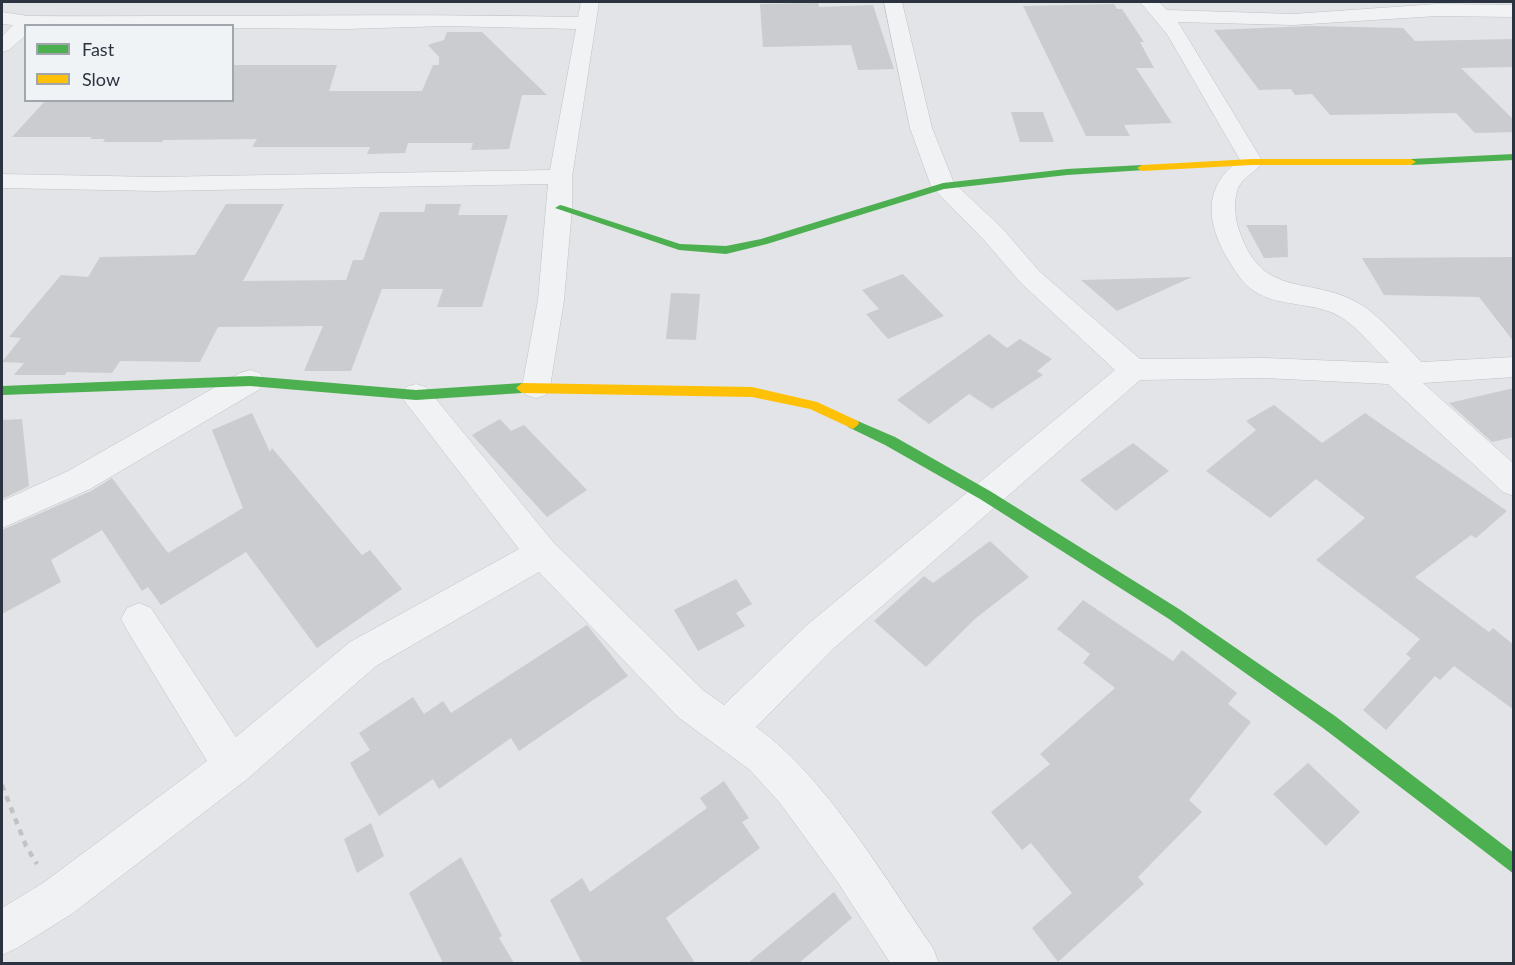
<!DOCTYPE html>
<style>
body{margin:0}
#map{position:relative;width:1515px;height:965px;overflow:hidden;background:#e2e4e7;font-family:Lato,sans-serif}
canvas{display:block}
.frame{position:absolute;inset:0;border:3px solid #2a333f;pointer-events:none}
.legend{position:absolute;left:24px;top:24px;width:210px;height:78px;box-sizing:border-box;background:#f0f3f6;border:2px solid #a1a6ad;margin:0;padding:8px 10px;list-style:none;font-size:18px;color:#2a333f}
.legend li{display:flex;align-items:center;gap:12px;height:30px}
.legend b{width:30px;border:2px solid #a1a6ad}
</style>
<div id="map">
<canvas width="1515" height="965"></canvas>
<div class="frame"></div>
<ul class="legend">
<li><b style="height:8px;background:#4caf50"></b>Fast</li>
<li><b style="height:8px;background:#ffc107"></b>Slow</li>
</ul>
</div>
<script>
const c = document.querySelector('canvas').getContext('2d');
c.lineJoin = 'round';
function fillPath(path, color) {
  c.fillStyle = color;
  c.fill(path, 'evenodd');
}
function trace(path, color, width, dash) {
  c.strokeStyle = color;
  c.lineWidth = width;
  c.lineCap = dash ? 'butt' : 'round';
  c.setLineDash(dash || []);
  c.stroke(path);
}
const building = new Path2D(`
 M818 3 819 7 873 5 894 69 858 70 851 45 763 47 760 4Z
 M1114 4 1117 9H1122L1144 42H1140L1154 68H1136L1172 123 1124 125 1130 136H1086L1023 6Z
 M1310 26 1403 28 1415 41 1514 39V67L1461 68 1514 120V132L1475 133 1456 113 1330 115 1312 94 1295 95 1291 89 1259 90 1214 30Z
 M447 32H482L547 95H522L509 149 471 150 473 143H408L405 153 367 154 370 147H252L257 139 163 140 162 142H103L105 139H90L92 137H12L46 100H232V65H337L329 91H422L433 65H439V57L428 45 444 40Z
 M1011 112H1043L1054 142H1020Z
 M226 204H284L243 281 346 280 353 260H363L380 212H424L426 204H461L458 215H508L482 307H437L443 289H382L351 371H304L323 326 218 327 200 362 120 361 112 373 67 372 65 375H14L24 363 2 362 21 338 9 337 61 275 88 277 100 257 195 255Z
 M1246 225H1287L1288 257 1264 258Z
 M1514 257V342L1479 297 1384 295 1362 258Z
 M903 274 944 316 888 339 866 314 879 309 862 290Z
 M1192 277 1117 311 1081 280Z
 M671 293 700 294 696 340 666 339Z
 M989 334 1007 348 1020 339 1052 359 1037 371 1043 375 992 409 969 394 929 424 897 400Z
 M1514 388V437L1492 442 1449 403Z
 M1274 405 1322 443 1365 413 1507 511 1476 538 1471 535 1415 577 1489 632 1493 628 1514 645V710L1454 666 1440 680 1435 676 1386 730 1363 710 1411 658 1406 654 1420 639 1316 560 1365 518 1316 479 1270 518 1206 471 1256 430 1246 421Z
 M252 413 270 452 272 448 362 555 370 550 402 589 317 648 246 552 161 605 148 587 142 591 102 530 51 560 61 582 2 614V530L91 491 112 478 168 553 243 508 212 430Z
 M22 419 29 486 2 499V420Z
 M500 419 511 431 524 425 587 490 547 517 472 435Z
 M1133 443 1169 471 1116 511 1080 480Z
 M990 541 1029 577 976 618 926 667 874 621 924 576 933 583Z
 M736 579 752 604 736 613 745 626 698 651 674 610Z
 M1083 600 1173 661 1182 650 1237 693 1228 704 1251 722 1189 800 1202 812 1138 877 1144 884 1058 962 1032 928 1072 893 1031 843 1022 850 991 812 1050 764 1040 754 1115 688 1083 663 1090 654 1057 629Z
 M587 625 628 676 519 751 511 738 439 789 433 779 379 816 350 763 370 750 359 733 413 697 424 714 443 701 451 713Z
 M1308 763 1360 812 1326 846 1273 794Z
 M724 781 749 818 742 822 760 848 666 918 695 963H582L550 900 582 878 590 892 707 808 700 798Z
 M371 823 384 856 357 873 344 839Z
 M461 857 502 936 499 938 514 963H443L409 893Z
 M834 892 852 918 799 963H748Z`);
const path = new Path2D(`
 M2 785 26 846 37 864`);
const street = new Path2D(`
 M581 2H599L572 177V208L564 300 550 387 546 395 536 398 526 395 522 387 538 300 548 184 157 191 2 188V174L157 177 550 170 576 29 446 26 345 29 26 26V35L9 50 2 52V36L13 25 2 24V12L28 16C211 17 395 13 578 17Z
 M884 2H902L932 128 954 183 1002 228 1039 271 1140 359 1265 358 1389 363C1374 348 1357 326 1339 316 1314 302 1284 307 1259 294 1245 287 1237 274 1229 261 1207 225 1201 187 1240 160L1167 34 1140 2H1159L1167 10 1293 14 1437 4 1514 5V17L1437 16 1293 25 1178 22 1263 162C1256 172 1244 176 1238 188 1233 201 1235 221 1240 233 1264 300 1309 275 1358 303 1380 315 1404 345 1422 362L1514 357V377L1423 383 1514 464V496L1503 492 1388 384 1265 378 1140 380 833 649 756 727C824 775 885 878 933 948L939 964H891L837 881 780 803 750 770 678 717 539 572 376 666 246 780 73 913 17 948 2 955V908L43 883 207 761 127 630 121 619 127 608 139 603 151 608 236 737 350 642 519 549 406 403 401 395 406 387 416 384 426 387 554 543 704 691 724 705 807 625 1115 370 1021 283 984 240 931 186 910 128Z
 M250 370 260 373 264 381 260 389 90 489 2 528V501L68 471 240 373Z`);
const fast = new Path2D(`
 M1514 154V160L1411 165 1406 162 1411 159Z
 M1142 165 1145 166V170L1067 175 944 189 767 244 726 254 679 250 555 208 560 205 564 206 680 244 726 246 761 239 943 183 1067 169Z
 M250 376 416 390 522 383 528 388 522 393 416 400 250 386 2 395V386Z
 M853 419 895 437 990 491 1179 609 1335 716 1514 853V874L1323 728 1169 619 980 499 885 445 848 427 847 424Z`);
const slow = new Path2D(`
 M1252 159H1411L1416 162 1411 165H1252L1142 171 1137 168 1142 165Z
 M522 383 752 387 817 402 858 421 859 424 853 429 810 409 752 397 522 393 516 388Z`);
fillPath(building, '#cacccf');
trace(street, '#c0c2c5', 1);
trace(path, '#c0c3c5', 4.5, [6, 6]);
fillPath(street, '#f1f2f4');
fillPath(fast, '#4caf50');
fillPath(slow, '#ffc107');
</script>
